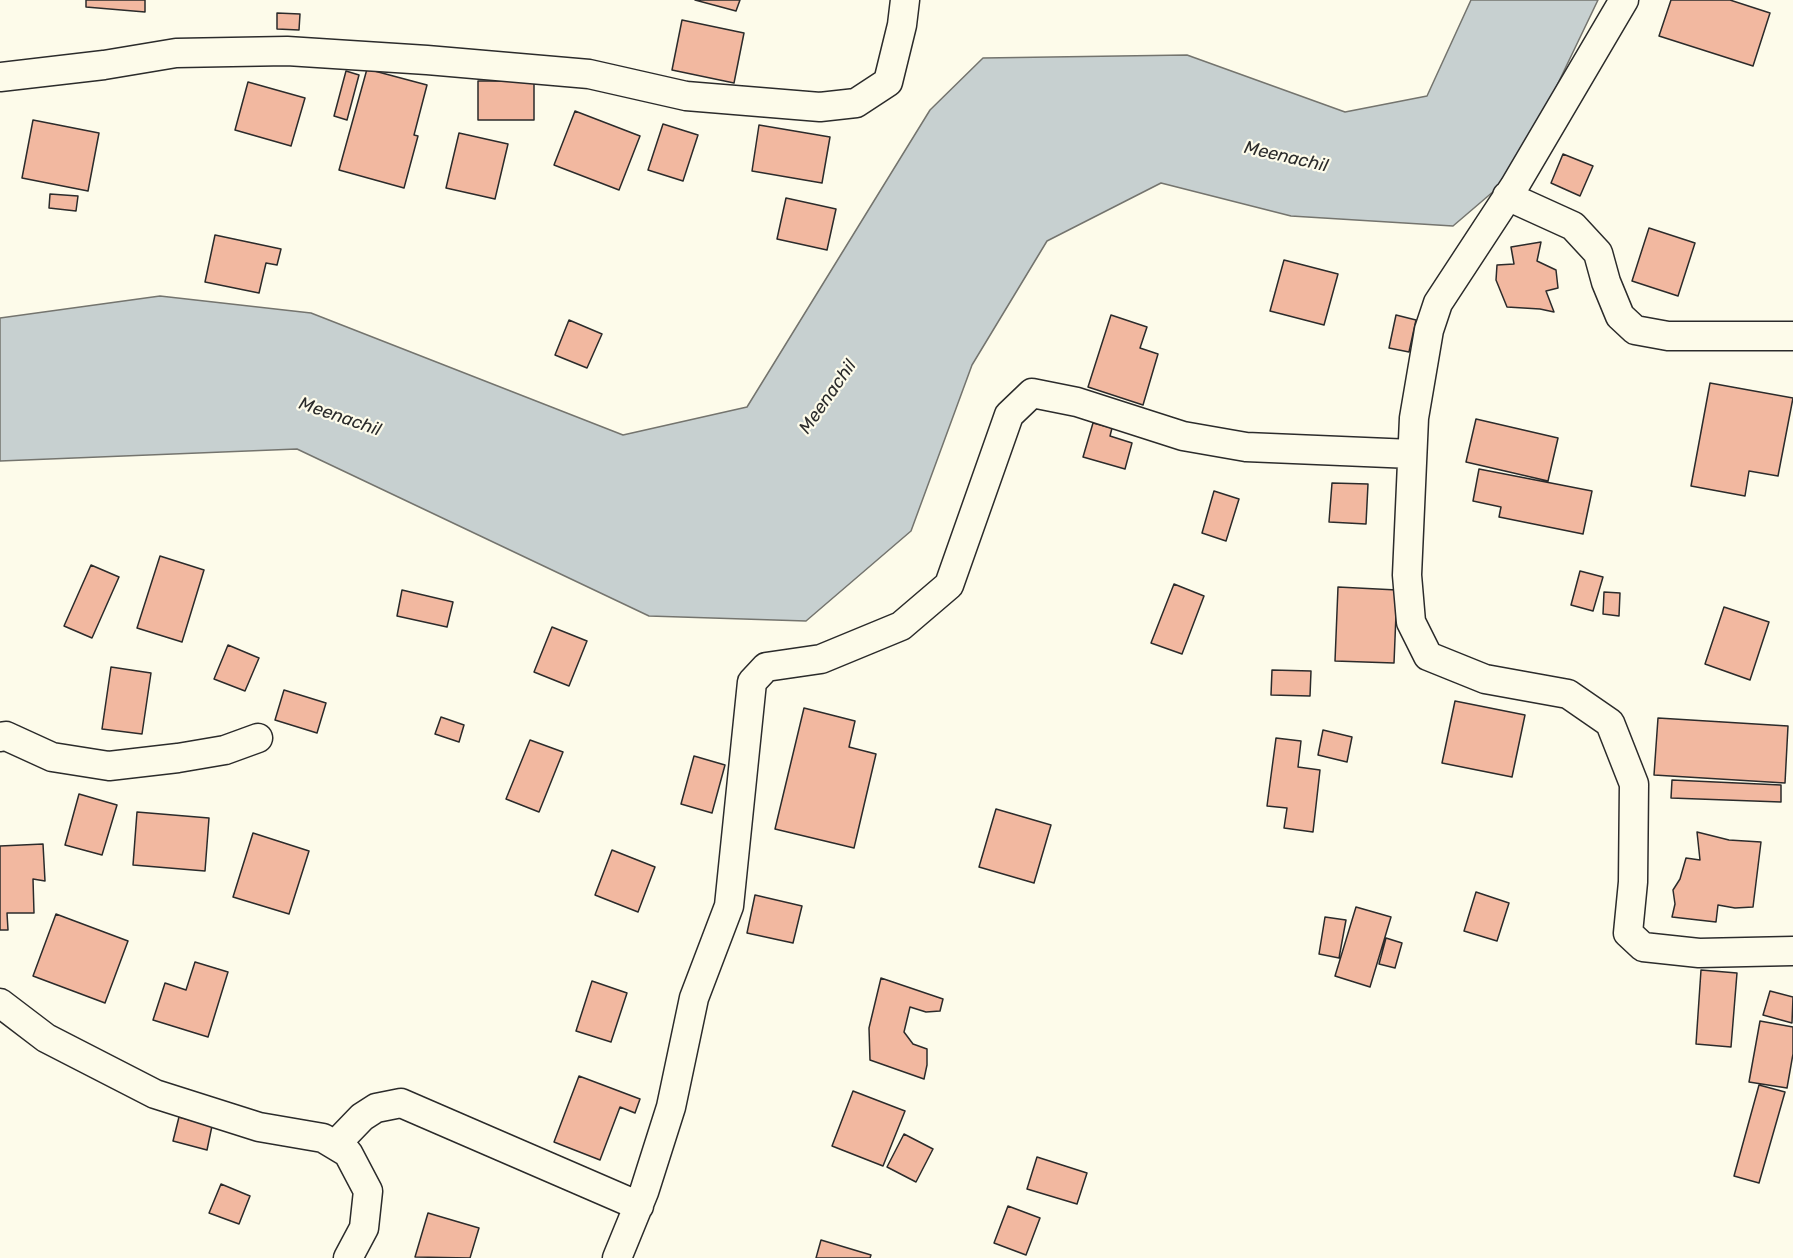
<!DOCTYPE html>
<style>
body{margin:0}
canvas{display:block;background:#fdfbea}
</style>
<canvas width="1793" height="1258"></canvas>
<script>
const c = document.querySelector('canvas').getContext('2d');
c.lineJoin = 'round';
function fillPath(path, color) {
  c.fillStyle = color;
  c.fill(path, 'evenodd');
}
function trace(path, color, width, dash) {
  c.strokeStyle = color;
  c.lineWidth = width;
  c.lineCap = dash ? 'butt' : 'round';
  c.setLineDash(dash || []);
  c.stroke(path);
}
function drawText(font, color, halo, rows, align = 'center') {
  c.font = font + ' Rubik,sans-serif';
  c.lineWidth = 4.5;
  c.setLineDash([]);
  c.textBaseline = 'middle';
  c.strokeStyle = halo;
  c.fillStyle = color;
  for (const [text, x, y, turn = 0] of rows) {
    c.save();
    c.translate(x, y);
    c.rotate((+turn || 0) * Math.PI / 180);
    c.textAlign = isNaN(turn) ? turn : align;
    if (halo) c.strokeText(text, 0, 0);
    c.fillText(text, 0, 0);
    c.restore();
  }
}
const water = new Path2D(`
 M1471 0H1598L1515 173 1453 226 1291 216 1161 183 1047 241 972 365 911 531 806 621 649 616 297 449 0 461V318L160 296 311 313 623 435 747 407 930 110 983 58 1187 55 1345 112 1427 96Z`);
const building = new Path2D(`
 M86 0H145V12L86 7Z
 M695 0H740L736 11Z
 M1671 0H1730L1770 13 1753 66 1659 36Z
 M277 13 300 14 299 30 277 29Z
 M682 20 744 33 734 83 672 70Z
 M367 69 427 85 414 135 418 136 404 188 339 170Z
 M346 71 359 75 347 120 334 116Z
 M478 81H534V120H478Z
 M248 82 305 98 291 146 235 130Z
 M575 111 640 136 619 190 554 165Z
 M33 120 99 133 88 191 22 178Z
 M663 124 698 135 683 181 648 170Z
 M759 125 830 137 822 183 752 171Z
 M459 133 508 144 495 199 446 188Z
 M1563 154 1593 166 1580 196 1551 183Z
 M50 194 78 196 76 211 49 208Z
 M786 198 836 209 827 250 777 239Z
 M1649 228 1695 243 1678 296 1632 281Z
 M215 235 281 249 277 265 266 263 259 293 205 282Z
 M1541 242 1537 261 1556 270 1558 288 1546 291 1554 312 1540 309 1507 307 1496 280 1497 265 1514 264 1511 247Z
 M1284 260 1338 274 1324 325 1270 311Z
 M1111 315 1147 327 1140 348 1158 354 1143 405 1088 387Z
 M1396 315 1416 320 1409 352 1389 348Z
 M569 320 602 334 587 368 555 355Z
 M1710 383 1793 398 1778 476 1749 471 1745 496 1691 486Z
 M1476 419 1558 438 1548 481 1466 462Z
 M1093 423 1112 428 1110 436 1132 443 1125 469 1083 457Z
 M1479 469 1592 491 1583 534 1499 517 1501 507 1473 501Z
 M1332 483 1368 484 1366 524 1329 522Z
 M1214 491 1239 499 1226 541 1202 533Z
 M160 556 204 570 182 642 137 628Z
 M91 565 119 577 92 638 64 626Z
 M1580 571 1603 577 1593 611 1571 605Z
 M1174 584 1204 596 1182 654 1151 643Z
 M1338 587 1397 590 1394 663 1335 661Z
 M402 590 453 602 447 627 397 616Z
 M1604 592 1620 593 1619 616 1603 614Z
 M1724 607 1769 622 1750 680 1705 664Z
 M552 627 587 641 569 686 534 672Z
 M228 645 259 658 245 691 214 679Z
 M111 667 151 673 142 734 102 729Z
 M1272 670 1311 671 1310 696 1271 695Z
 M284 690 326 703 317 733 275 720Z
 M1455 701 1525 715 1512 777 1442 763Z
 M804 708 855 721 849 747 876 754 854 848 775 829Z
 M441 717 464 725 459 742 435 734Z
 M1658 718 1788 726 1785 783 1654 775Z
 M1323 730 1352 737 1347 762 1318 755Z
 M1276 738 1301 741 1298 767 1320 770 1313 832 1284 828 1287 808 1267 806Z
 M530 740 563 752 539 812 506 799Z
 M694 756 725 765 712 813 681 804Z
 M1672 780 1781 785V802L1671 798Z
 M79 794 117 805 102 855 65 845Z
 M996 809 1051 825 1034 883 979 867Z
 M137 812 209 818 205 871 133 865Z
 M1697 832 1729 840 1761 842 1753 907 1735 908 1718 905 1716 922 1672 917 1675 904 1673 890 1680 879 1686 858 1700 860Z
 M253 833 309 851 289 914 233 897Z
 M43 844 45 881 33 879 34 913H7L8 930H0V846Z
 M612 850 655 867 638 912 595 895Z
 M1476 892 1509 903 1497 941 1464 931Z
 M755 895 802 906 793 943 747 933Z
 M1356 907 1391 917 1370 987 1335 976Z
 M56 914 128 941 105 1003 33 976Z
 M1325 917 1346 920 1339 958 1319 954Z
 M1386 938 1402 943 1395 968 1379 964Z
 M195 962 228 972 208 1037 153 1020 165 983 186 990Z
 M1701 970 1737 973 1731 1047 1696 1044Z
 M881 978 943 999 940 1011 926 1012 910 1007 904 1032 913 1044 927 1049V1065L924 1079 870 1060 869 1028Z
 M592 981 627 993 611 1042 576 1031Z
 M1770 991 1793 997 1792 1023 1763 1015Z
 M1760 1021 1793 1027V1054L1787 1088 1749 1082Z
 M579 1076 640 1099 635 1113 620 1107 600 1160 554 1142Z
 M1759 1085 1785 1092 1759 1183 1734 1176Z
 M853 1091 905 1111 883 1166 832 1146Z
 M179 1117 212 1126 207 1150 173 1141Z
 M904 1134 933 1149 916 1182 887 1167Z
 M1037 1157 1087 1173 1077 1204 1027 1189Z
 M221 1184 250 1196 239 1224 209 1213Z
 M1008 1206 1040 1218 1026 1255 994 1243Z
 M428 1213 479 1228 470 1258 415 1257Z
 M821 1240 871 1255 870 1258H816Z`);
const street = new Path2D(`
 M1624 0 1514 187 1438 303 1429 330 1414 418 1407 575 1411 622 1428 656 1485 679 1568 694 1610 723 1634 784 1633 882 1628 933 1643 947 1699 953 1793 951
 M0 77 104 65 176 53 287 51 427 60 589 74 686 96 820 107 856 103 888 82 902 25 905 0
 M1507 196 1573 226 1598 253 1606 282 1620 316 1635 330 1668 336H1793
 M0 737 6 736 52 757 109 766 178 758 225 750 258 738
 M0 1003 46 1038 155 1094 259 1127 323 1138 348 1153 368 1191 364 1228 348 1258
 M335 1145 362 1117 376 1108 401 1103 639 1206
 M617 1258 644 1192 671 1107 694 998 729 906 752 682 766 667 821 659 901 626 949 585 1009 415 1032 393 1077 402 1183 436 1246 447 1412 454`);
const waterNames = [
 ["Meenachil",1286,157,13],
 ["Meenachil",828,397,-55],
 ["Meenachil",340,417,19]
];
fillPath(water, '#c7d0d0');
trace(water, '#74746e', 1.5);
fillPath(building, '#f2b8a0');
trace(building, '#2b2b2b', 1.5);
trace(street, '#2b2b2b', 31);
trace(street, '#fdfbea', 28);
drawText('italic 18px', '#2b2b2b', '#fdfbea', waterNames);
</script>
